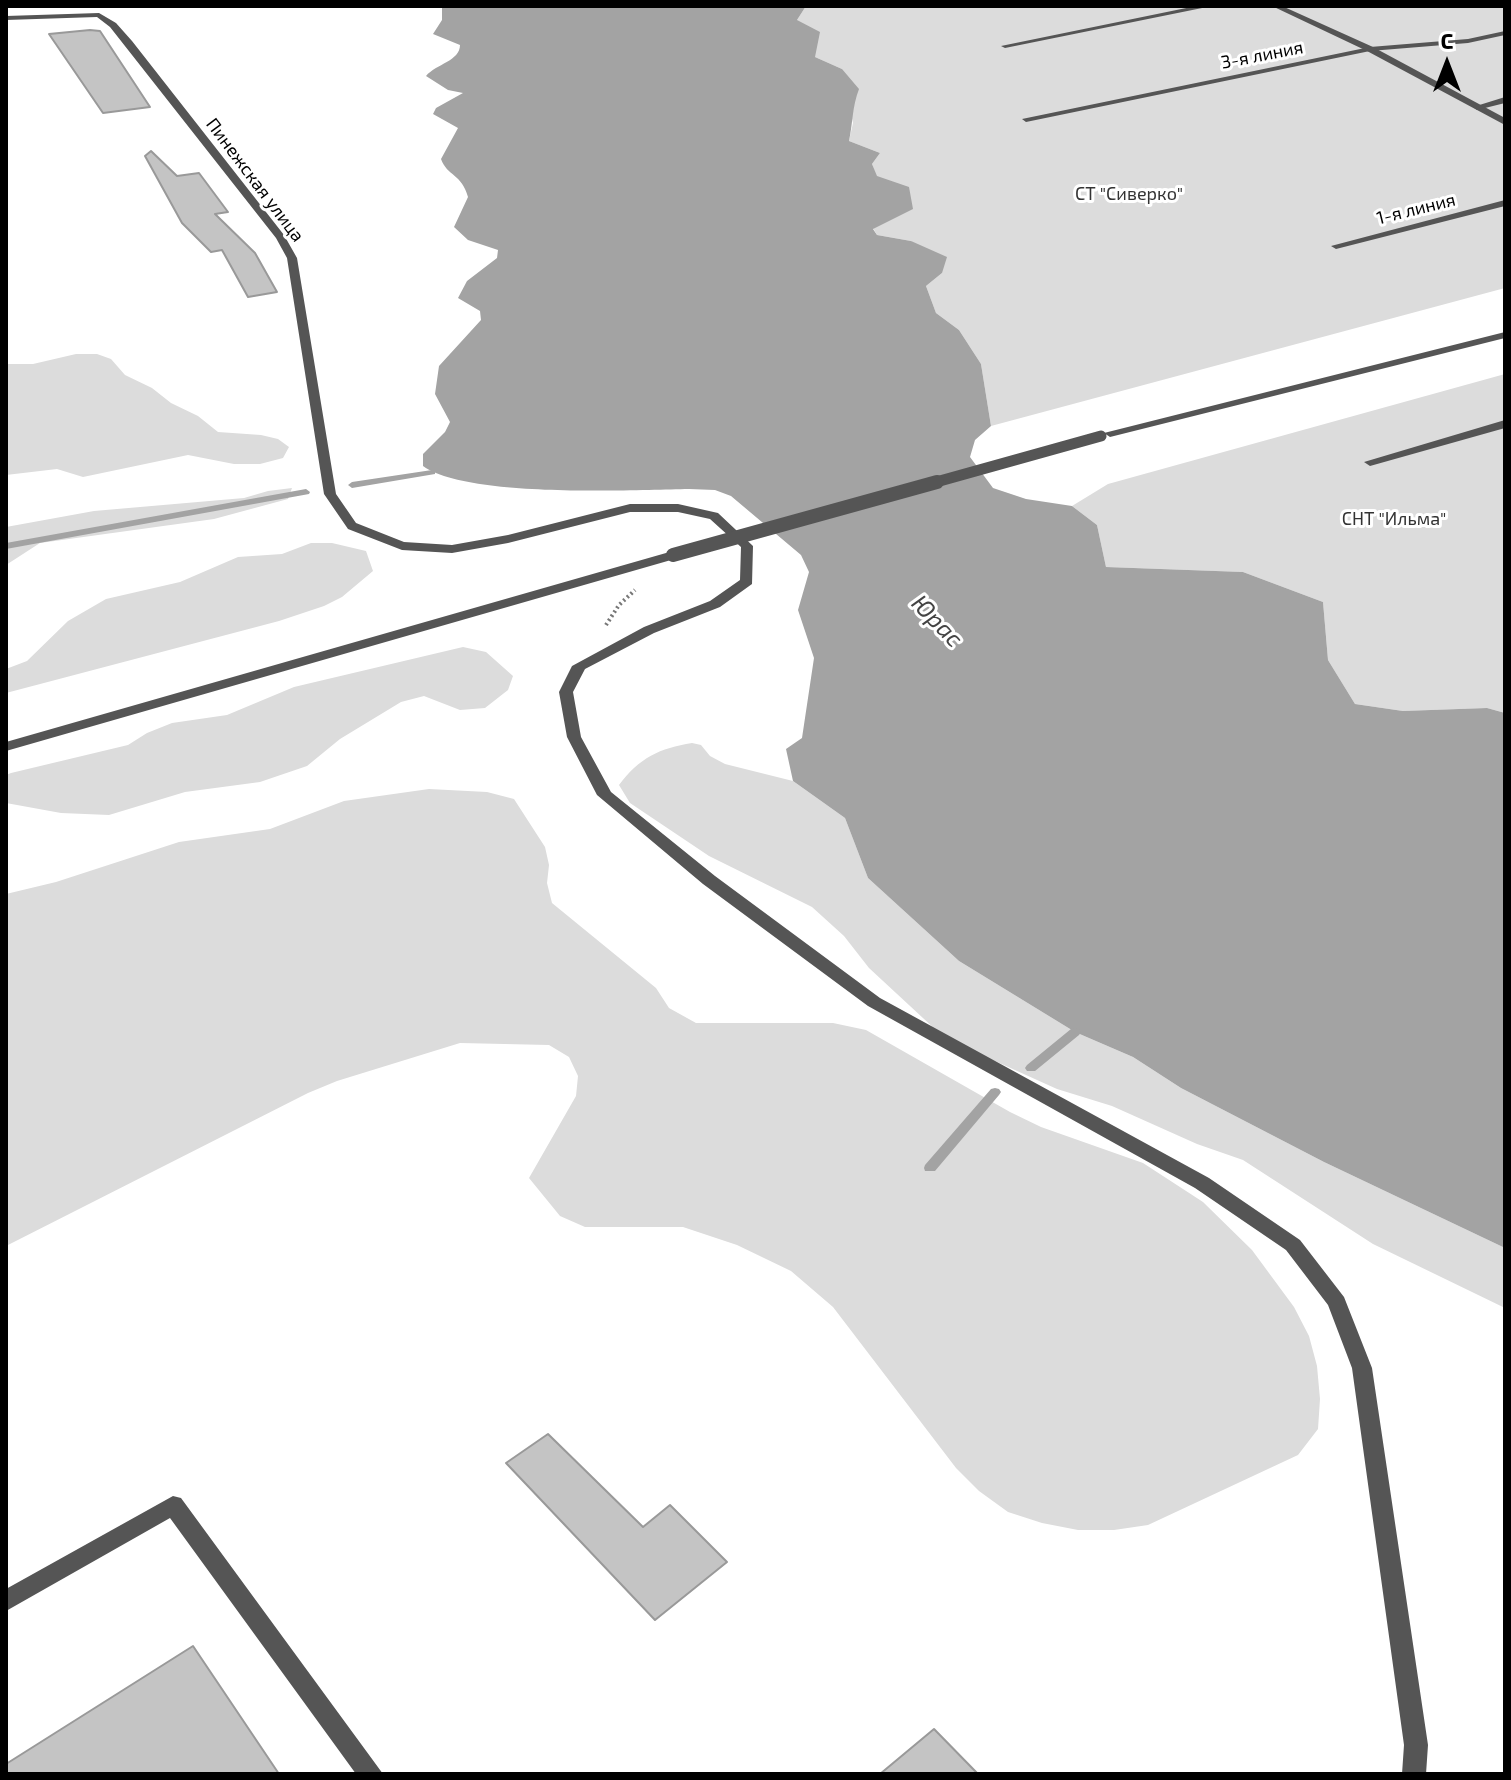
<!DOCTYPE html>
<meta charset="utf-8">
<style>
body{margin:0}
#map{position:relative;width:1511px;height:1780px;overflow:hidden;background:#fff;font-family:"Exo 2",sans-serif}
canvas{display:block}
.frame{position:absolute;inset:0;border:8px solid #000;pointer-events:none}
.north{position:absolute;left:1407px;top:24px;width:80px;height:80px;-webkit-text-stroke:6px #fff;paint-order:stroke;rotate:0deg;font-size:22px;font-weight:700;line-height:32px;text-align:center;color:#000}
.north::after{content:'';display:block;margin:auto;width:28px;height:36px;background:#000;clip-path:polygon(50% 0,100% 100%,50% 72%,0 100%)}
</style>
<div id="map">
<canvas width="1511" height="1780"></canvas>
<div class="frame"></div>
<div class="north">С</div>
</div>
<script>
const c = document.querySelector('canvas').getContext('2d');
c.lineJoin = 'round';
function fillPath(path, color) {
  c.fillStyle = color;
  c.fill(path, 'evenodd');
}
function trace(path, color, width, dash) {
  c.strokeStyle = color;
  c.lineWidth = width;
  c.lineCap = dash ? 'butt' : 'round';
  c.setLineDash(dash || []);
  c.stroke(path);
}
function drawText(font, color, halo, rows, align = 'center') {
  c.font = font + ' "Exo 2",sans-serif';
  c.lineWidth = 6;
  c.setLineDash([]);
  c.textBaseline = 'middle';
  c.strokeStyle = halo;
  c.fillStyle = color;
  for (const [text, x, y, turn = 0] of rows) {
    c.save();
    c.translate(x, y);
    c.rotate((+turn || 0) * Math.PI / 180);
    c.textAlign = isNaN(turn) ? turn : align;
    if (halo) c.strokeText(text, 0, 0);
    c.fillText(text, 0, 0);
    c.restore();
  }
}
const green = new Path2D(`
 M806 6H1505V288L991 426 981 364 959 330 936 313 926 286 942 273 911 241 877 235 873 228 876 176 872 164 880 153 849 141 853 123 842 69 815 57 797 20Z
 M76 354H97L111 359 125 375 152 388 171 403 198 416 218 432 261 435 278 439 289 447 283 458 260 464H234L188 455 83 477 57 469 6 475V364H33Z
 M1505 374V713L1487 708 1403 711 1355 704 1328 660 1323 602 1243 572 1106 567 1097 525 1072 506 1108 484Z
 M292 488 288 499 214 519 40 543 6 565V527L94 511 244 498 268 491Z
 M311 543H332L366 551 373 571 342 597 324 606 279 621 6 693V669L27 661 68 621 106 599 180 582 238 557 282 554Z
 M463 647 486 652 513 676 508 690 485 708 460 710 424 696 401 702 340 739 307 766 260 782 185 792 109 815 61 813 6 803V775L11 773 128 745 147 733 172 723 227 715 294 687Z
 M692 743 701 745 710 756 725 764 793 781 845 818 868 878 959 961 1075 1032 1133 1057 1181 1088 1324 1162 1505 1248V1308L1373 1244 1243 1160 1197 1144 1112 1106 1057 1089 975 1052 937 1031 869 968 844 936 812 907 709 856 630 803 619 785C639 758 660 748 692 743Z
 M429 789 487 792 514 799 545 847 549 865 547 883 552 903 656 988 669 1008 696 1023H833L866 1030 1010 1112 1041 1127 1143 1163 1203 1202 1252 1250 1294 1307 1309 1336 1317 1366 1320 1399 1318 1429 1298 1455 1148 1525 1114 1530H1078L1042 1523 1008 1512 979 1491 956 1468 833 1307 791 1271 737 1245 683 1227H585L560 1216 529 1178 576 1096 578 1076 569 1057 549 1045 460 1043 337 1081 308 1093 6 1246V894L56 882 179 842 270 829 344 801Z`);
const water = new Path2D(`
 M442 6H806L797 20 820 32 815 57 842 69 859 89C852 107 853 123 849 141L880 153 872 164 877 176 909 187 913 209 873 229 877 235 911 241 947 257 942 273 926 286 936 313 959 330 981 364 991 426 975 440 970 457 993 488 1026 499 1072 506 1097 525 1106 567 1243 572 1323 602 1328 660 1355 704 1403 711 1487 708 1505 713V1248L1324 1162 1181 1088 1133 1057 1075 1032 959 961 868 878 845 818 793 781 786 749 802 738 814 658 798 610 809 572 801 555 731 496 715 490 689 489C630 490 468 498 423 466V454L445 432 450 422 435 394 439 366 481 320 480 311 458 298 467 281 497 258 498 250 468 240 454 227 468 197C462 174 447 176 441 159L458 128 433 114 436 108 463 93 448 90 426 76C436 64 460 61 460 45L433 34 442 20Z`);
const stream = new Path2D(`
 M432 470H435V474L352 488 348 485 352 482Z
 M306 489 310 492 309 494 6 549V543Z
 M1075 1028 1079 1029 1081 1032 1079 1035 1035 1071H1027L1025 1068 1027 1065 1071 1029Z
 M995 1088 999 1089 1001 1092 999 1095 935 1171H925L924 1168 925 1165 991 1089Z`);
const building = new Path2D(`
 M90 30 100 31 150 107 103 113 49 34Z
 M151 151 177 176 199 173 228 212 215 214 255 253 277 292 248 297 222 250 211 252 182 223 145 156Z
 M548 1434 643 1527 670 1505 727 1562 655 1620 506 1463Z
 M193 1646 279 1774H6V1764Z
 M934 1729 978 1774H880Z`);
const path = new Path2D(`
 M606 625 619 605 635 590`);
const service = new Path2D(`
 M1196 6H1212L1005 48 1001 46Z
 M1505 31V35L1468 43 1370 51 1026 122 1022 119 1370 47 1468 39Z
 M1505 97V103L1477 110 1473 107Z
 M1505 200V206L1336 249 1331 246Z
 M1505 420V428L1370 466 1364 462Z
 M173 1496 181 1498 383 1774H356L170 1518 6 1611V1589Z`);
const minor = new Path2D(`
 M1272 6H1282L1373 47 1505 118V125L1367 51Z
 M99 13 116 23 132 41 284 235 297 258 336 494 356 523 404 542 452 545 508 535 630 504H678L718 513 753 546 752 584 720 607 654 633 585 669 573 692 581 737 611 792 715 876 880 998 1209 1178 1300 1240 1344 1297 1372 1368 1428 1745 1426 1774H1402L1404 1745 1352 1368 1328 1305 1286 1250 1195 1188 868 1006 703 884 597 795 567 737 559 692 572 666 644 627 710 601 740 580 741 547 710 519 678 512H630L508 543 452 553 402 550 348 529 324 494 287 258 276 238 110 27 97 17 6 20V16Z
 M1505 332V338L1110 437 1104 433Z
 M673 551 679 555 678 558 6 751V742Z`);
const minorBridgeFar1 = new Path2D(`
 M929 484 1101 436`);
const minorBridge = new Path2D(`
 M673 555 937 482`);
const farStreetnames = [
 ["3-я линия",1262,55,-11],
 ["Пинежская улица",255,180,53],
 ["1-я линия",1416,209,-14]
];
const farParknames = [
 ["СТ \"Сиверко\"",1129,194],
 ["СНТ \"Ильма\"",1394,519]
];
const waterNames = [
 ["Юрас",937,621,46]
];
fillPath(green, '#dcdcdc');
fillPath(water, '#a3a3a3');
fillPath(stream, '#a3a3a3');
fillPath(building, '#c4c4c4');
trace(building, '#999', 2);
trace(path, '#777', 4, [2, 3]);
fillPath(service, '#555');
fillPath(minor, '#555');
trace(minorBridgeFar1, '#555', 11);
trace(minorBridge, '#555', 14);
drawText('18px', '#000', '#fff', farStreetnames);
drawText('18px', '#333', '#fff', farParknames);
drawText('italic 24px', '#444', '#fff', waterNames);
</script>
